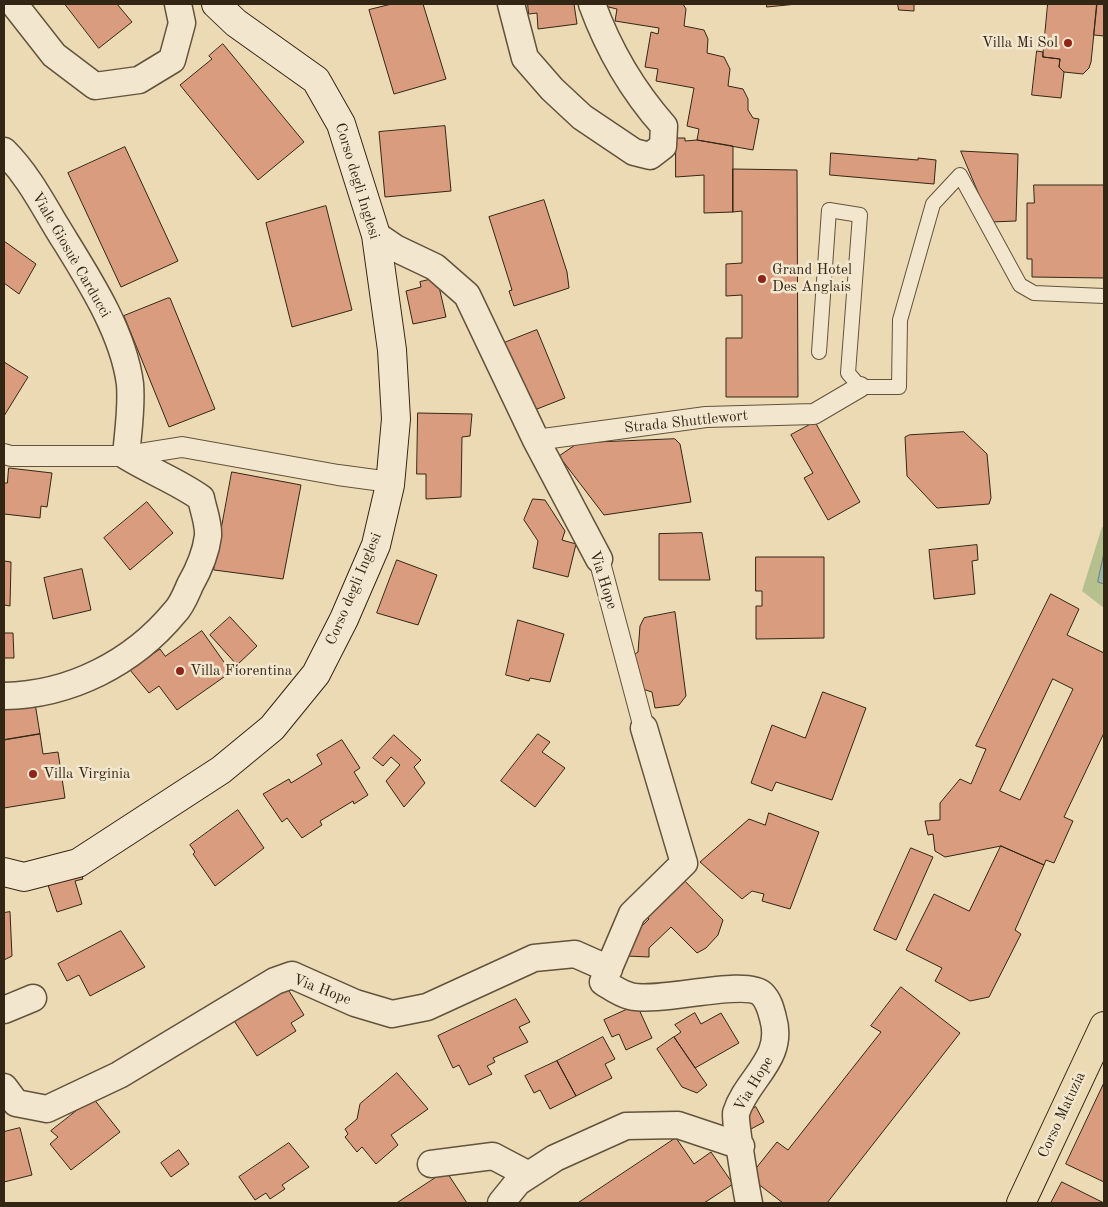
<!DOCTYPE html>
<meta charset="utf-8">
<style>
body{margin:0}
#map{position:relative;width:1108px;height:1207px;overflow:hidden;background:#ebdab4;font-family:"Old Standard TT",serif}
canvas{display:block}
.frame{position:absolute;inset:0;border:5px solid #342614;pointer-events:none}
</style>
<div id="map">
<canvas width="1108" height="1207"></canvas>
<div class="frame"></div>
</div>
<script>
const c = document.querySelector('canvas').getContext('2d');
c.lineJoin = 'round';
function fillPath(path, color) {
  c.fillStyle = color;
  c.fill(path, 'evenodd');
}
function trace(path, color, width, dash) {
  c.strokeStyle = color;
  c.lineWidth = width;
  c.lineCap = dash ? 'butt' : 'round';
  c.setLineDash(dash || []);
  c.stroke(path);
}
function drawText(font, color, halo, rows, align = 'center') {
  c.font = font + ' "Old Standard TT",serif';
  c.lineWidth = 5;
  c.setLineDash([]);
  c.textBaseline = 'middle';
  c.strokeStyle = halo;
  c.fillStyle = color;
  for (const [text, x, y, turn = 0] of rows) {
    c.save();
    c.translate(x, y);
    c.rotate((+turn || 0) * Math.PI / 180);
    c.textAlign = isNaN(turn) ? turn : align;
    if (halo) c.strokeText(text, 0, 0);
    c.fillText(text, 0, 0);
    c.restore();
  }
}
const green = new Path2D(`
 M1102 527H1104V608L1082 591Z`);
const water = new Path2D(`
 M1104 553V584L1098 582Z`);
const building = new Path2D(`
 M65 4H117L132 22 99 48Z
 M392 4H423L446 79 394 94 369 10Z
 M528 4H574L577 24 538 29 537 13 529 14Z
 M604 4H683L686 9 684 26 704 30 708 39 707 53 724 57 730 69 728 86 743 89 748 99V110L753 118 759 119 753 150 697 140 699 129 687 126 694 88 656 81 658 69 645 67 651 32 658 34 659 28 615 21 617 9 604 6Z
 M767 4H797L767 7Z
 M898 4H914V11L899 10Z
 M1048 4H1097L1091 62 1089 68 1083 74 1064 72 1059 67 1060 59 1043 57Z
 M1097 4H1104V36L1094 35Z
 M223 44 304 142 258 180 180 85 212 59 209 56Z
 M1037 51 1043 52V57L1060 59 1059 67 1064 72 1061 98 1032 95Z
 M445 126 451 191 385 197 379 132Z
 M676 138H685V141L697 140 733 146V212L704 213V175L676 177Z
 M125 147 178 261 121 287 68 173Z
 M961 151 1018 154 1016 221 991 222Z
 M831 153 918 160V158L936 160 934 184 830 175Z
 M733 169 797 170 798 397H726V338H742V295L726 296V264L742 263V211L733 212Z
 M1034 185H1104V278L1032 277V259H1027V203H1034Z
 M544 200 567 272 569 288 514 306 509 291 512 290 489 217Z
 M326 206 352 310 292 327 266 223Z
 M4 241 36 264 19 294 4 283Z
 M437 278 446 317 413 324 406 291 421 287 420 282Z
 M168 298H170L215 409 169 427 124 316Z
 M537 330 565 398 532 411 504 343Z
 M4 362 28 377 4 416Z
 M418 413 472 414 470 436 462 437 461 497 426 499V474H417Z
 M815 422 860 502 828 520 804 478 813 473 791 435Z
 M964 432 987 454 991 498 989 504 937 508 907 476 905 437 909 435Z
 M675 439 680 444 691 502 604 515 559 456 578 443Z
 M9 468 52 473 47 507 41 506 40 518 4 514V483H7Z
 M232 472 301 485 283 579 214 570Z
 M533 499 545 500 565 531 562 540 576 544 568 577 533 568 538 541 524 520Z
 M147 502 173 533 130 570 104 538Z
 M702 533 710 580H659V534Z
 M977 545 978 560 972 561 975 594 934 599 929 550Z
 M756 557H824V638L756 639V606H762V591H756Z
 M397 560 437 575 418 625 377 613Z
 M4 561 11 562 10 606 4 605Z
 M82 569 91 610 53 619 44 578Z
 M1051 594 1079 609 1067 635 1104 653V733L1064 817 1073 821 1054 863 1046 860 1044 865 1001 846 945 857 935 851 933 834 928 835 925 821 940 820V803L960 779 971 784 986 749 976 746ZM1053 679 1073 689 1020 800 1000 791Z
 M675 612 686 696 679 705 655 708 652 692 636 687 632 656 638 652 640 626 644 618Z
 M230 617 257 646 237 665 210 635Z
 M518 620 564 634 550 682 530 678 529 681 506 675Z
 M202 631 231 672 177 710 159 686 149 693 130 670 160 649 165 656Z
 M4 633H13L14 658H4Z
 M823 692 866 708 832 800 776 782 772 791 751 783 772 725 805 738Z
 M35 703 40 734 4 740V708Z
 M40 734 43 754 58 752 65 798 4 808V740Z
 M538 734 550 742 542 752 565 768 535 807 501 781Z
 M394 735 421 760 414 767 425 783 404 807 386 781 400 765 391 757 383 766 373 758Z
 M342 740 360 768 354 772 368 795 354 804 353 801 320 821 322 825 302 838 287 818 282 822 263 794 289 779 291 783 322 764 317 755Z
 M238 810 264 848 215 886 193 854 195 852 190 845Z
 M769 813 819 832 790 909 762 901 764 894 752 891 742 899 700 862 749 819 765 825Z
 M1001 846 1044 865 1015 930 1021 934 989 997 970 1001 935 981 942 968 906 950 934 894 969 911Z
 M911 848 933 857 896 940 874 930Z
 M79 868 83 879 75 881 82 904 57 912 46 879Z
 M678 874 723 920 718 935 706 948 697 953 671 927 649 948V957L626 956 627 941 649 919 641 911Z
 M10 912 12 956 4 960V913Z
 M121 931 145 967 90 996 79 975 67 981 58 964Z
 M284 983 304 1015 291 1023 296 1031 257 1056 231 1016Z
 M901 987 960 1033 827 1203H783L749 1177 777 1142 788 1150 881 1032 871 1026Z
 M516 999 530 1022 519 1027 528 1042 493 1058 495 1062 487 1066 492 1074 469 1085 459 1065 453 1068 438 1036Z
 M637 1005 652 1038 626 1050 619 1034 612 1037 604 1020Z
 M695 1013 701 1024 721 1013 739 1043 695 1068 674 1037 681 1032 675 1025Z
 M603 1037 615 1059 605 1064 612 1078 576 1096 557 1061Z
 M674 1037 707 1085 697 1093 682 1087 657 1049Z
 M557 1061 576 1096 550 1109 540 1090 534 1093 525 1076Z
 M397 1073 428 1109 391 1135 398 1145 376 1164 362 1147 357 1152 345 1137 348 1134 345 1129 357 1119 360 1104Z
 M1104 1083V1182L1066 1164Z
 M93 1098 120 1132 71 1170 50 1144 58 1137 51 1131Z
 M756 1107 764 1122 751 1129 743 1114Z
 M20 1128 32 1175 4 1182V1132Z
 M676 1138 694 1164 711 1152 733 1184 704 1203H578Z
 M289 1143 309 1167 282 1185 285 1189 270 1199 266 1193 255 1200 239 1177Z
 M179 1150 189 1164 171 1177 161 1163Z
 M446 1171 467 1203H397Z
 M1062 1182 1104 1203H1051Z`);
const service = new Path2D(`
 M819 352 829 210 860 215 848 373 860 387H899L900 320 933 204 960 175 1020 285 1034 293 1104 296`);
const pedestrian = new Path2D(`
 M536 440 706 417 814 414 860 387
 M4 454 11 456H126L182 447 338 475 390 482
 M599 559 644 728`);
const minor = new Path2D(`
 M14 4 54 55 95 86 139 80 172 60 182 23 178 4
 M511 4 525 58 552 89 582 117 634 152 650 156 663 146 664 126C633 91 608 48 592 4
 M4 151C26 173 40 199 56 226 84 272 123 329 130 384 132 408 128 432 126 456 152 472 177 481 201 498 203 509 209 524 208 536 206 552 198 571 190 585 186 594 182 605 175 612 133 663 70 695 4 696
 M376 235 395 248 435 267 467 295 536 440 599 559
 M644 728 684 863 632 914 603 982C611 987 621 994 630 996 659 1004 744 978 762 994 769 1001 771 1010 773 1018 785 1059 747 1078 736 1113 734 1119 747 1193 749 1203
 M4 1010 33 998
 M4 1087 16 1103 47 1109 119 1075 275 981 292 975 355 1003 392 1014 427 1007 534 958 575 954 609 969
 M431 1164 493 1156 529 1175
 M501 1203 518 1182 555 1158 626 1126 678 1125 741 1146`);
const secondary = new Path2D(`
 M4 872 24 877 78 863 221 770 272 728 316 674 344 619 376 545 390 485 396 419 392 350 376 235 341 124 316 80 236 23 216 4`);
const primary = new Path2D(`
 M1021 1203 1104 1026`);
const markers = [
 [1068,43,5,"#8f2418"],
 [762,279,5,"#8f2418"],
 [180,671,5,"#8f2418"],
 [33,774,5,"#8f2418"]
];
const poiNames = [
 ["Villa Mi Sol",1058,43,"right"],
 ["Grand Hotel",772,270],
 ["Des Anglais",772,287],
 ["Villa Fiorentina",190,671],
 ["Villa Virginia",43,774]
];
const streetNames = [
 ["Corso degli Inglesi",357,181,73],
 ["Viale Giosuè Carducci",71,255,60],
 ["Strada Shuttlewort",686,422,-6],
 ["Via Hope",603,580,72],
 ["Corso degli Inglesi",354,589,-67],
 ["Via Hope",322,990,21],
 ["Via Hope",754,1084,-59],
 ["Corso Matuzia",1062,1115,-65]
];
fillPath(green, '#b6c08e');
fillPath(water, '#98baaf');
trace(water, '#707f71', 1);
fillPath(building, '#da9c7e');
trace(building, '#342614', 1);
trace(service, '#62533c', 16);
trace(pedestrian, '#62533c', 22);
trace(minor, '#62533c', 29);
trace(secondary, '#342614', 30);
trace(primary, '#342614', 30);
trace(service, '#f2e7ce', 14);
trace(pedestrian, '#f2e7ce', 20);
trace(minor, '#f2e7ce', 26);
trace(secondary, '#f2e7ce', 28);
trace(primary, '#ebdab4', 28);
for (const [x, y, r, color] of markers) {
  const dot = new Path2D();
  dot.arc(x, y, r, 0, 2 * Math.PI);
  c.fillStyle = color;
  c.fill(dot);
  trace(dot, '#f2e7ce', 2);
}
drawText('15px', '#342614', '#f2e7ce', poiNames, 'left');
drawText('15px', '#342614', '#f2e7ce', streetNames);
</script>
